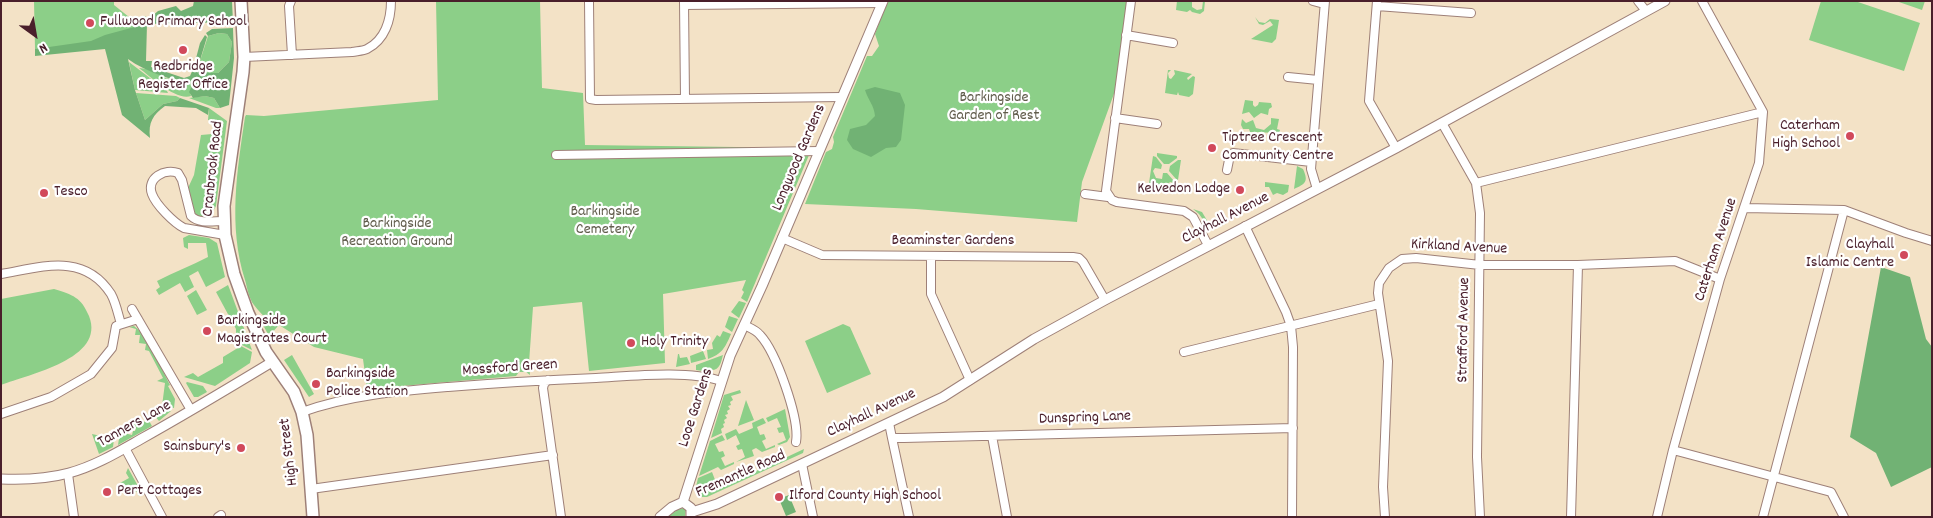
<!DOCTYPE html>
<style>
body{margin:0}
#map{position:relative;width:1933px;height:518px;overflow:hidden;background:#f3e2c6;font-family:Dekko,sans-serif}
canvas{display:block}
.frame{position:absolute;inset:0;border:2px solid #4a1f2b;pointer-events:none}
.north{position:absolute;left:10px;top:10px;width:50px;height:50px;-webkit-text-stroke:4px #fff;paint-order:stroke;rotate:148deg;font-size:14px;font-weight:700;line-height:20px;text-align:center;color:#4a1f2b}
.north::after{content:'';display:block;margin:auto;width:18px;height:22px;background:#4a1f2b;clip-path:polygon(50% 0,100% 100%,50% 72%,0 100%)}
</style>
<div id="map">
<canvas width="1933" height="518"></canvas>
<div class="frame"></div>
<div class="north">N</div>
</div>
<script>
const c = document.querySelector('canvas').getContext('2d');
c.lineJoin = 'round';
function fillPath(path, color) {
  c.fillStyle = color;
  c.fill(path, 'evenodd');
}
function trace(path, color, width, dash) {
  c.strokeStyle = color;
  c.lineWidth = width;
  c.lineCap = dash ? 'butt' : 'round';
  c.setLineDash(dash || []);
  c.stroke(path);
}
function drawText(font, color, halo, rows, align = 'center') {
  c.font = font + ' Dekko,sans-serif';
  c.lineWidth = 4.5;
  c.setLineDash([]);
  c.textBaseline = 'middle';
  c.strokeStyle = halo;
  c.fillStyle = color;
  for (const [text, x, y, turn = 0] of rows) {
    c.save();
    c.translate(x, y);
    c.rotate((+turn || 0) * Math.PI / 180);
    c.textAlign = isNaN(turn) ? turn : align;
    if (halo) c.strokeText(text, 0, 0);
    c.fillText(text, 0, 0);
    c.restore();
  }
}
const green = new Path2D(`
 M34 1H114V5L134 21 146 16 145 40 35 49Z
 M436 1H540L542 88 583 93 585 145 812 148 747 302 741 298 744 292 742 290 746 280 663 294 665 363 589 371 582 302 533 307 529 363 530 375 526 372H519L516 376 367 389 363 359 314 347 279 325 269 336 263 325 266 319C262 314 257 309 254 305 249 299 247 287 245 280 228 226 237 171 245 117L246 115 264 116 438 100Z
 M887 1H1127L1115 91 1082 182 1077 222 916 209 805 204 826 152 832 149 834 142 833 137 867 56H872L879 46 875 34Z
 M1177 1H1192V7L1197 10 1202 9 1203 1H1205L1204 11 1200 14 1192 12 1190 10 1187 12 1176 10Z
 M1821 1H1855L1920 23 1904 71 1809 40Z
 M1896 1H1925L1922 10Z
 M1255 17 1259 22 1265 23 1270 19 1279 20 1276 39 1272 43 1251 39 1273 25 1270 21 1263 25 1259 24Z
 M219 33 227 34 232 42 229 62 218 73H206L198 67 208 36Z
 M129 62 167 91 168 93 135 90Z
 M139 68 147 69 166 78 193 84 190 92 191 96C176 101 151 77 139 68Z
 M1168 70H1171L1168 73 1169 78 1171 79 1175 74 1174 70 1192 74 1187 78 1188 80 1193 76 1195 77 1193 94 1189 97 1179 95 1178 92 1177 95 1165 93Z
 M136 93 176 96 180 98 177 101 163 104 145 120Z
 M205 96 214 98 220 108H216L189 98Z
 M1245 100 1253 101V105L1255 107 1258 105 1259 102 1271 103 1272 107 1269 109 1268 115 1261 113 1254 118 1249 112 1242 114Z
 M209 108 227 121 216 206 211 215 205 219 198 216 192 211 188 188 194 175 201 135 212 134 214 122 208 120Z
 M1271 118 1279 119 1277 129 1280 130 1279 133 1250 132 1249 129H1243L1241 125 1242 119 1246 123 1253 120 1256 128 1264 130 1271 124Z
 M1157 153 1177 156V158L1169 164H1164L1157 156Z
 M1153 156 1156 157 1162 165 1161 169 1155 168 1153 171 1156 178 1162 179 1163 173H1167L1174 181V183L1170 182 1166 186 1149 183Z
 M1178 160H1181L1178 180 1176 179 1169 171 1170 166Z
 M1297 166 1303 169C1309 182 1305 184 1294 189Z
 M1265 182 1289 185 1288 192 1283 195 1277 193 1273 195 1269 187H1265Z
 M1193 209 1202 212 1208 222 1225 224 1217 228H1209L1199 214Z
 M189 235 209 238 217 243 225 277 206 287 198 271 189 276 194 287 185 292 180 283 159 295 156 290 160 287 157 281C174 272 191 266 208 257L206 243H188V249L184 247 183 238Z
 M228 285 230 290 252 350 242 345 236 333V329L216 292Z
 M54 289C73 295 81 297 89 316 106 359 29 374 1 385V299Z
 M196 290 207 310 197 315 187 296Z
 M739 301 746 303 739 318 731 312Z
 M729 316 738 319 732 332 725 327Z
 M843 324 850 327 871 374 827 393 805 341Z
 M134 326C151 339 160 366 170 385L168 386 175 399 174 408 162 406 165 383 157 381 163 378 149 351 145 350 146 344 139 343 140 335H135L136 329 129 327Z
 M723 331 731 334C725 348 722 354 708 359L707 350 713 349 712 343 717 335 720 337Z
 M241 346 252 352 250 363 215 386 184 377 193 373 198 377 223 363V357Z
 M703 351 706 359 691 363 690 356Z
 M678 354H679L680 358 687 357 690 364 676 367Z
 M292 355 314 394 309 397 284 360Z
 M723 355C721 362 720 371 710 370L709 372 696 370V365Z
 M187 382 203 386 207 392 198 397H194L186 383Z
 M740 390 741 393 731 396 733 400 730 402 731 405 728 406 730 409 727 411 728 414 725 415 727 418 724 420 725 423 723 424 724 427 721 429 722 433 711 438 724 395Z
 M746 400 754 420 738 426Z
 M155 408 171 411 159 421 154 415Z
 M785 409 790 437 787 442 779 445 777 444 786 440 783 432 779 433 777 428 781 427 777 418 768 422 766 418Z
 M140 418 141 421 146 422 147 419H148L152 426 118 445 120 432 132 435 133 431H135L136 427 134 426 135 421Z
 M763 418 766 423 757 427 760 435 764 434 766 439 762 441 766 449 775 445V447L762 452 756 448 752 450 754 456 736 462 745 457 742 449 738 450 736 446 740 444 736 435 727 440 725 434 736 429 739 434 753 428 752 423Z
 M92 434 114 439 113 447 99 454Z
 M722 435 725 440 715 444 719 452 723 451 725 456 721 458 725 466 734 462V464L721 470 718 467 699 476 710 441Z
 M804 449 803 453 707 497H699L695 491 698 478 712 472 717 485 723 483 724 485 765 467 767 461 770 459 772 464Z
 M128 468 143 495 139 496 136 491 127 496 120 483 129 478 126 473Z
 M680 508 686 509 685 517H667Z`);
const forest = new Path2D(`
 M194 1H232L233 22 147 24 146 61H152L151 67 184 78 190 76 194 67H199L206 73H218L229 62 232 42 227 34 219 33 208 36 206 33 212 29 233 28 234 58 229 105 220 108 214 98 205 96 193 98 189 92 193 84C171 80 146 72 128 59L135 90 145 120 163 104 177 101 180 98 209 108 208 115 196 108 165 106C153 115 148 122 150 138L122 115 105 49 35 56V49L91 41 105 35 142 25 158 11 176 6 181 11 193 6Z
 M205 35 207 37 198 67 194 66 200 43Z
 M875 87 900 93 905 105 901 140 896 147 886 148 871 157 853 149 847 140 850 129 866 125 875 116C874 105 868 100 865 90Z
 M1881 267 1910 277 1926 339 1932 347V467L1891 487 1876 453 1850 437Z
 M789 495 796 512 786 516 779 499Z`);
const minor = new Path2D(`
 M291 1 289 6 292 55
 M589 1 590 99 596 100 842 97
 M684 1 685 99
 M1131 1 1106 191 1112 200 1117 202 1184 211 1193 217 1208 245
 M1313 1 1324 4
 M1377 1 1369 101 1396 148
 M1638 1 1646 11
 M684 5 882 3
 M1377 6 1471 13
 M1126 35 1173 43
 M244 57 352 52C357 51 363 51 367 49 385 40 391 20 391 1
 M1288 77 1318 80
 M1115 118 1157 124
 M1442 123 1476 183 1480 213 1477 457 1480 517
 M556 155 819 151
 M1227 170 1230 155 1233 153 1311 162
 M1476 183 1763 112
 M1317 189 1311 169 1325 1
 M1085 194 1108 197
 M1745 208 1844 210 1906 233 1932 241
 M223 221C213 221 199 224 191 216L182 180 178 173C165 168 146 178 152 194 156 205 174 223 184 228L225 235
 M1245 226 1286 312 1291 326 1293 347 1292 517
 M782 238 822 255 1073 257 1079 258 1083 262 1105 300
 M931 256V294L970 380
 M1 274C42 267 84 252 111 294 116 303 118 314 121 324
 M132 309 191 410
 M744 325C750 328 756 330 760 335 776 352 800 419 796 442
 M1184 352 1379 304
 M548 380 544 384 543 388 561 517
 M302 412C349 395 399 391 448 387 497 383 547 380 596 378 633 376 687 370 721 381
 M1 414 51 397 91 374 112 348 116 326 138 319
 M889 423 892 438H904L1293 428
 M992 436 1007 517
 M892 438 909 517
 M125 448 162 517
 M1673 450 1831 492 1844 517
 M802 464 813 517
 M68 474 74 517
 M311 489 553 455
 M218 517 221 515
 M1385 517 1383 487 1388 361 1378 293 1379 283 1389 268 1402 259 1416 258 1480 265H1578L1675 261 1720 279
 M1571 517 1578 265
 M1657 517 1673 450 1720 279 1759 163 1763 112 1702 1
 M1763 517 1844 210`);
const tertiary = new Path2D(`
 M1 479C24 480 47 479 69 473 95 466 118 452 141 439 186 414 229 388 272 362
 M683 502 730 356 762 286 883 1
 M692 512 717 504 943 397 1034 339 1105 300 1396 148 1665 1
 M660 517 672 507 683 502 691 508V517`);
const primary = new Path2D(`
 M241 1 244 57 243 72 224 206 225 235 234 274 248 313 266 352 294 392 302 412 307 435 313 517`);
const markers = [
 [90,23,5,"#d1495b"],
 [183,50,5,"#d1495b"],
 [1850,136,5,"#d1495b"],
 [1212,148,5,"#d1495b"],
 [1240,190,5,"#d1495b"],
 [44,193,5,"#d1495b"],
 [1904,255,5,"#d1495b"],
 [207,331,5,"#d1495b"],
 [631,343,5,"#d1495b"],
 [316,384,5,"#d1495b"],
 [241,448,5,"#d1495b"],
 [107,492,5,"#d1495b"],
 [779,497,5,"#d1495b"]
];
const poiNames = [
 ["Fullwood Primary School",100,23],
 ["Redbridge",183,68,"center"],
 ["Register Office",183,86,"center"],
 ["Caterham",1840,127,"right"],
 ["High School",1840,145,"right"],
 ["Tiptree Crescent",1222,139],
 ["Community Centre",1222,157],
 ["Kelvedon Lodge",1230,190,"right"],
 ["Tesco",54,193],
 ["Clayhall",1894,246,"right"],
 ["Islamic Centre",1894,264,"right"],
 ["Barkingside",217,322],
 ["Magistrates Court",217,340],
 ["Holy Trinity",641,343],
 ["Barkingside",326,375],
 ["Police Station",326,393],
 ["Sainsbury's",231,448,"right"],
 ["Pert Cottages",117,492],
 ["Ilford County High School",789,497]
];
const parkNames = [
 ["Barkingside",994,99],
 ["Garden of Rest",994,117],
 ["Barkingside",605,213],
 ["Cemetery",605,231],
 ["Barkingside",397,225],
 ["Recreation Ground",397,243]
];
const streetNames = [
 ["Longwood Gardens",800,158,-67],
 ["Cranbrook Road",214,169,-84],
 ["Clayhall Avenue",1226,219,-27],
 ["Beaminster Gardens",953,242],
 ["Kirkland Avenue",1459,248,3],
 ["Caterham Avenue",1717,250,-72],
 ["Strafford Avenue",1465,330,-89],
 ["Mossford Green",510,369,-4],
 ["Looe Gardens",697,408,-72],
 ["Clayhall Avenue",872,414,-25],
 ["Dunspring Lane",1085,419,-2],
 ["Tanners Lane",135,425,-29],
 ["High Street",290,452,-97],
 ["Fremantle Road",741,475,-24]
];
fillPath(green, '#8ccf88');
fillPath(forest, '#71b274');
trace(minor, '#9e8078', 10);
trace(tertiary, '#9e8078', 11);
trace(primary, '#9e8078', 14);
trace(minor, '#fff', 8);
trace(tertiary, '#fff', 9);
trace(primary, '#fff', 11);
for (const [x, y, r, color] of markers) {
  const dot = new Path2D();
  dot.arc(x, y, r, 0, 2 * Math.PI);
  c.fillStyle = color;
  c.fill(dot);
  trace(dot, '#fff', 2);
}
drawText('16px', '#4a1f2b', '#fff', poiNames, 'left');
drawText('16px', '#615d4c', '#fff', parkNames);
drawText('16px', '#4a1f2b', '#fff', streetNames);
</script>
